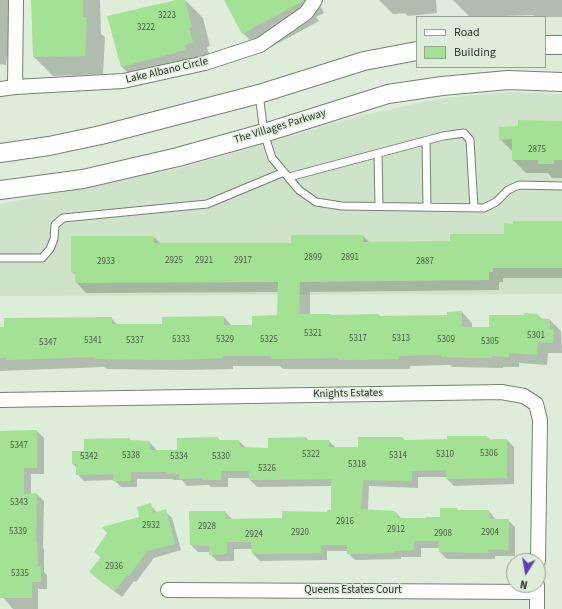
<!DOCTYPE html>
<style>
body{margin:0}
#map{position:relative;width:562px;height:609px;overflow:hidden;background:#ddedda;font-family:"Source Sans 3",sans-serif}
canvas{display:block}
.legend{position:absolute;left:416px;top:16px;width:130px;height:52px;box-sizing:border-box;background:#ddedda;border:1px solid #96a294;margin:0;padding:5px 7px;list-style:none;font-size:12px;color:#2b312a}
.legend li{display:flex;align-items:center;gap:8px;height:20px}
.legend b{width:20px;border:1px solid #96a294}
.north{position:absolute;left:506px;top:553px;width:40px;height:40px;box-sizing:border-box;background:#ddedda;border:1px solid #96a294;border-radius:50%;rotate:191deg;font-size:11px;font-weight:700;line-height:16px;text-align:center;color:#2b312a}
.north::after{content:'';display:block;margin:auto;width:14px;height:18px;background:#5d3eb6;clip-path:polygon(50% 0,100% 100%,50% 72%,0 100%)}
</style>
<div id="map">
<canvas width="562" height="609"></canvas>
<ul class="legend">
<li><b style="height:5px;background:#fff"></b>Road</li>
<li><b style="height:11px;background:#a3e295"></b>Building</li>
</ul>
<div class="north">N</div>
</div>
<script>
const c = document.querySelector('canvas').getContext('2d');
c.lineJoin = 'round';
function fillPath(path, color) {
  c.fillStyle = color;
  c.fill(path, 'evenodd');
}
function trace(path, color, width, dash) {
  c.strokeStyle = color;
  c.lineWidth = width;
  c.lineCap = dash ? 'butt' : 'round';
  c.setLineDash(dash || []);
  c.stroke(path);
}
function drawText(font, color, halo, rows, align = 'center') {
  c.font = font + ' "Source Sans 3",sans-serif';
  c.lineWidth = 3;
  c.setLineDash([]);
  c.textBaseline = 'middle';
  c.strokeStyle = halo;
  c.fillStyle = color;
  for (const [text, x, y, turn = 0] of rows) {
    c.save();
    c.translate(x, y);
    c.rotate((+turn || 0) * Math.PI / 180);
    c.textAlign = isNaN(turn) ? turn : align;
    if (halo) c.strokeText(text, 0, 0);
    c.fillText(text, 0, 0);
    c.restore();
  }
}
const built = new Path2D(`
 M509 92 562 94V294L0 296V204L181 168 359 116 443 98Z`);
const shadow = new Path2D(`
 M0 0H18L12 57 7 56 6 65 0 64Z
 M33 0H100L101 34 105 37 103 74 53 76 34 57Z
 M180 0H185L203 18 210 46 207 47 211 62 204 69 140 85 121 66Z
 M225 0H317L324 13 316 17 319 21 262 52 243 33Z
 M379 0H436L437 13 408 16 405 13 393 14Z
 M453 0H562V17H535L533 15 470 17Z
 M562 122V178H552L548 173H526L513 160V152L500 139 519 127Z
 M562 222V278H503V282H499V290L310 292V315H331L333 316 379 315 381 317 448 316 462 312 472 323V328H490L525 316 538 315 542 319 550 320 561 331 562 353H548L547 365 519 363V367H503V368L453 367 450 365 410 366V369H283L280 366H233V369L186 370 107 369 104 367 0 371V328L111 318 118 325H163L224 317 232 326H253L278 316 279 292 86 293 76 282V275L72 272 154 237 161 244H292L363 236 370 243 451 242 505 235Z
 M37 431 44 438V474H31V495L37 494 44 501 43 548 44 549V572L47 575V589H38V609H13L0 594V432Z
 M487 437 491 440H507L514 447V484L454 486 447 479V477H418V488L369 486 368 510 395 512 402 519 441 518V509H457L459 511H489L496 520H508L515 527V556H495V559H447L440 552V548H421V557H401V559L355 560 348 553V551H327V560L260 561 253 554V549H234V561H217L210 554V552H198L191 545 225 512 232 519H283L328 513 332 511V486L257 487 250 480V478H228V487H211L209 485 187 486 182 480H174L172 479H137V487H121L114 480 84 481 77 474V468L73 464 85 452 129 439 132 441 149 442 156 449V451H178L218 438 220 441H239L247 449H269L306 438 309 441H329L336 448H359L403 438 405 441 448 440Z
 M150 505 158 513 165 511 172 518 181 550 154 558 136 582 134 581 122 597 98 579 91 572 101 558 95 552 140 518Z`);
const building = new Path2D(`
 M31 0H83V17L87 18 85 56 33 57Z
 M176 0H185L192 27 189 28 193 43 185 45 186 50 121 67 107 16Z
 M224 0H305L242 34Z
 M518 120 562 121V160H554V164H538V160H512V139L499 140V127L518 126Z
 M513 221H562V268H493V272H489V280L300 282 299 314H331V315L379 314V316L447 315V312L462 311V327H489V315H524V313L538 314V318L550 319V329H554L553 343 538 342 537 355 509 353V357L492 356V358L441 357V355L399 356V359L339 360V358L272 359 271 356H223V358L175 360 95 359V357L6 360V358H0V327H4V318L112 317V324H162V317L224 316V325H252V316L277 315 278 282 75 283V273L71 272V236H154V243H291V235H363V242L450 241V234H504V223L513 224Z
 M37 430V468H24V494L37 493 36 541H37L38 567H41V582H32V598H0V431Z
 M447 436H487L488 439H507V478L446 479V470L412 471V481L363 480 361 509 395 511V513H397V518H426V517H440V508H457V510H489L490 519H509L508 550 488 549V553L439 552 438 541H414V550L394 551V553L347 554V545H321V553L252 554 251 542H227V554L209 555V546L190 545 189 511H225L226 519 282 518V511L327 512V510H331V479L249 480V471H221V480H203V478L179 479V474H166V472H131V481H113V474L76 475V464H72V451H84V439L130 438V440L150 441V450H177V438L218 437V440H239L240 447 268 448V438L306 437V440H329V447H358V437H403V440L447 439Z
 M151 503 153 513 166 509 175 544 147 551 129 576 127 575 115 591 89 572 101 557 94 552 107 533 102 527 139 517 137 507Z`);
const service = new Path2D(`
 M259 94 264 133 272 158 299 190 316 202 342 206 484 208 496 202 508 190 519 185 562 186
 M426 141 427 207
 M378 154 379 206
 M289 177 443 136 464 133 470 140 474 208
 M0 258H42L50 249 54 239 55 225 63 218 207 204 284 172`);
const minor = new Path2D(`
 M15 87 16 0
 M0 89 15 87 123 81 205 63 260 45 306 13 315 0
 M0 400 501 392 524 396 536 404 540 420 538 561
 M168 590 537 592
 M537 609V585`);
const tertiary = new Path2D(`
 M545 45H562
 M0 153 49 146 101 135 259 94 364 61 417 51
 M0 190 83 179 178 157 264 133 388 94 442 86 508 80 562 82`);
const numberNames = [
 ["3223",167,16],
 ["3222",146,28],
 ["2875",537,150],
 ["2899",313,258],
 ["2891",350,258],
 ["2925",174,261],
 ["2921",204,261],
 ["2917",243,261],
 ["2933",106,262],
 ["2887",425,262],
 ["5321",313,334],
 ["5301",536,336],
 ["5317",358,339],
 ["5313",401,339],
 ["5333",181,340],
 ["5329",225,340],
 ["5325",269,340],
 ["5309",446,340],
 ["5341",93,341],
 ["5337",135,341],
 ["5305",490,342],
 ["5347",48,343],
 ["5347",19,446],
 ["5306",489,454],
 ["5322",311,455],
 ["5310",445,455],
 ["5338",131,456],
 ["5314",398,456],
 ["5342",89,457],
 ["5334",179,457],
 ["5330",221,457],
 ["5318",357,465],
 ["5326",267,469],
 ["5343",19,503],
 ["2916",345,522],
 ["2932",151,526],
 ["2928",207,527],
 ["2912",396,530],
 ["5339",18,532],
 ["2920",300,533],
 ["2904",490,533],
 ["2908",443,534],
 ["2924",254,535],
 ["2936",114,567],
 ["5335",20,574]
];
const streetNames = [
 ["Lake Albano Circle",167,71,-13],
 ["The Villages Parkway",280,127,-17],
 ["Knights Estates",348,394,-1],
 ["Queens Estates Court",353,591]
];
fillPath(built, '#cee3c9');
fillPath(shadow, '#0003');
fillPath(building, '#a3e295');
trace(service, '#748271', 9);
trace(minor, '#748271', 16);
trace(tertiary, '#748271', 20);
trace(service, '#fff', 7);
trace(minor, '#fff', 14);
trace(tertiary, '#fff', 18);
drawText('9px', '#495d45', null, numberNames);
drawText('11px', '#2b312a', '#ddedda', streetNames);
</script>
